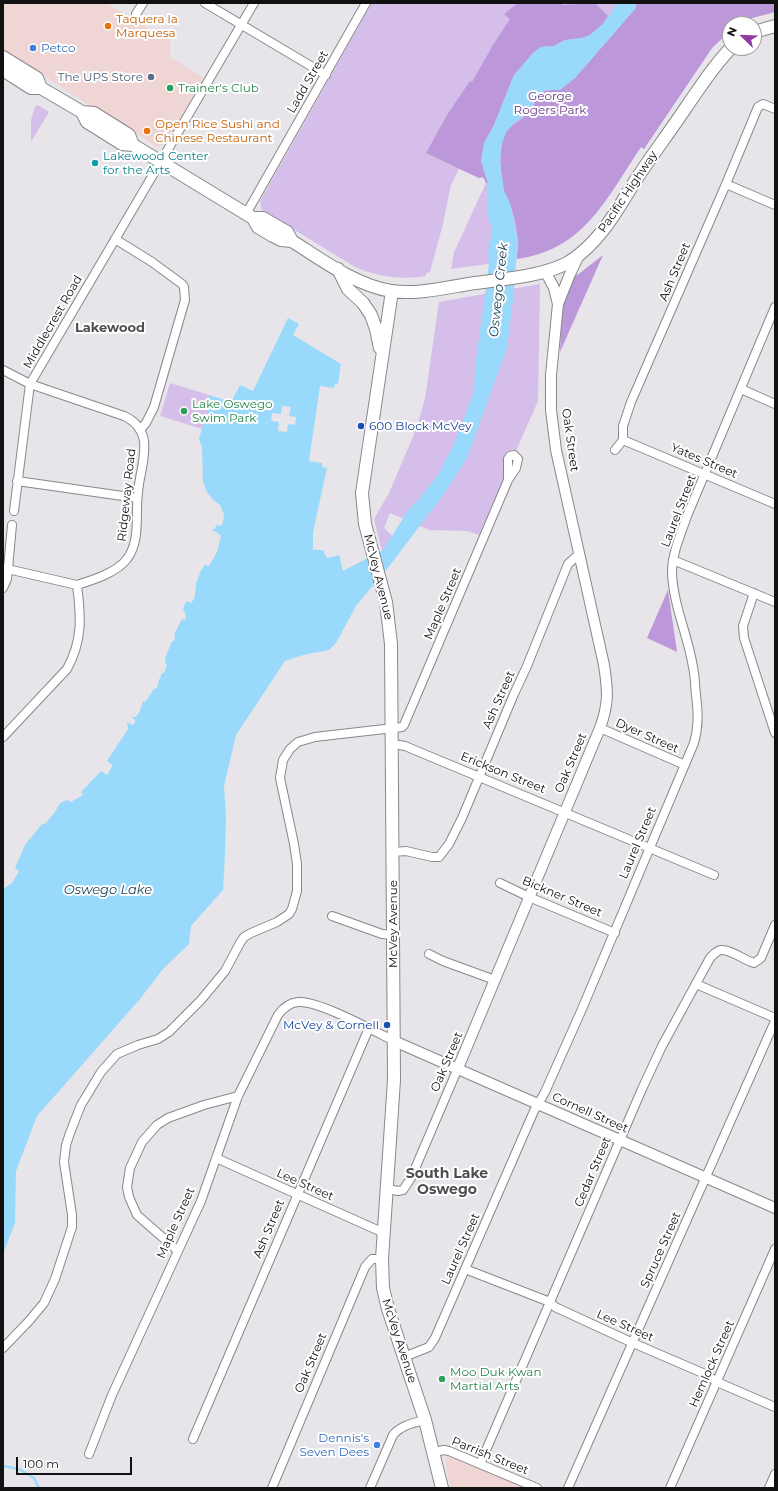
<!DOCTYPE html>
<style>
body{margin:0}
#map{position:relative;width:778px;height:1491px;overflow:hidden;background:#e7e5e9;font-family:Montserrat,sans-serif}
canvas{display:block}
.frame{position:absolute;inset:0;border:4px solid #121112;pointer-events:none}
.north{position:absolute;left:722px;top:16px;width:40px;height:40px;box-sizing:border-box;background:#fff;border:1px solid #a0a0a0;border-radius:50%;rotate:293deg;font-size:11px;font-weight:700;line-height:16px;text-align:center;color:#121112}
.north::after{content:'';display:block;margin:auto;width:14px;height:18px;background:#9139a5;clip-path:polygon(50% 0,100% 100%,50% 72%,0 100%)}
.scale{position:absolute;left:16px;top:1457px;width:116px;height:18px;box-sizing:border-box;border:2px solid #121112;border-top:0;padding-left:5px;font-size:12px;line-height:14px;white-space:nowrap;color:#121112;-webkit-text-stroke:3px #fff;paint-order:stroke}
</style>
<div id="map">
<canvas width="778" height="1491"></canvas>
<div class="frame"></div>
<div class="north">N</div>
<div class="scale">100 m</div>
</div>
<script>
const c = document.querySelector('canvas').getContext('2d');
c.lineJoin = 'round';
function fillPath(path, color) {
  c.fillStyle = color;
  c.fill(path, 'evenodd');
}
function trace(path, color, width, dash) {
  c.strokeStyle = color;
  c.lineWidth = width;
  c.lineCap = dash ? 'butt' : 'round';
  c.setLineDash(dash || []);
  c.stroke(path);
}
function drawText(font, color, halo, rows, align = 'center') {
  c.font = font + ' Montserrat,sans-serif';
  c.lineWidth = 4;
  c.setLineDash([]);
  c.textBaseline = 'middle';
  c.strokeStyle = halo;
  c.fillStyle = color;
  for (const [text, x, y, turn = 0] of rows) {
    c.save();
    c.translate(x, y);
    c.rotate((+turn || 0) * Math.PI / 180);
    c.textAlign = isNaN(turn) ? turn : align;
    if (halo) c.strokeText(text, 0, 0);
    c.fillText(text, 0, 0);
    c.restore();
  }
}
const commercial = new Path2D(`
 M3 3H106L170 40V57L204 78 164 145 157 147 3 51Z
 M448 1456H452L525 1488H451L445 1461Z`);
const green = new Path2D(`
 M372 3H767L775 12 752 18 741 24H730V31L712 48 644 149 641 147C616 183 590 236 547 251 517 262 483 264 451 269L454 252 486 183 483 177 479 178 459 169 451 185 443 224 430 272 426 273V276C402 280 378 277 355 267L262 210 260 201Z
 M38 105 49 112 31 142V120L35 107Z
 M540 284 538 401 479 535 467 531 429 530 390 513 384 528 398 541 384 559 374 519 389 493 417 427 425 398 439 302Z
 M170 383 209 395 206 405 209 406 202 429 160 416Z`);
const forest = new Path2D(`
 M518 3H558L564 5 595 3 608 16 603 24 590 35 582 38 565 40 554 46 541 47 533 53 514 75 494 125 484 143 481 161 488 183H486L483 177 479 178 426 153 447 115 470 81 472 82 493 45 510 19 504 14Z
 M637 3H775V12L752 18 741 24H730V31L712 48 644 149 641 147C606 199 585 249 517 259 517 253 519 246 518 240 517 229 514 215 510 204 509 199 505 195 504 190 501 173 497 148 506 132 512 124 520 121 527 114 543 100 527 89 560 90L575 78 635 9Z
 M603 255 560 352 562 304 573 277 580 273Z
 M668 590 677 652 647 638Z`);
const water = new Path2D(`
 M618 3H637L635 9 575 78 560 90H546L536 96 532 108 527 114 515 122 506 132 502 144 500 161 504 191 510 203 518 241 513 300 507 348 467 458 443 495 391 564 356 606 336 643 329 650 303 655 285 661 236 735 224 786 226 816 225 855 223 890 191 926 189 944 163 969 140 999 37 1116 16 1171 15 1223 3 1254V889L12 883 19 871 15 868 25 845 42 824H45L55 812 60 803 67 800 71 802 83 795 81 792 101 771 107 775 113 765 107 761 128 729 127 722 132 725 135 723V720L132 717H136L140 711 143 701 145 702 153 691 152 690 157 688 159 680 162 673H164L167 665 165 663 166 656 172 641H174L175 636 174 635 182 619 185 620 186 617 183 608 187 601 191 603C196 598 195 591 196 585 196 579 197 584 198 579 200 573 200 571 205 565L209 566 217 552 221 536 218 533 212 530 213 529H215L216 525 221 526 223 522 224 514 220 505 213 500 207 492 203 482 202 447 199 439 209 406 206 405 209 395 231 402 240 385 253 391 288 318 299 324 293 335 341 364 338 384H335L334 388 320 386 309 461 322 463V467L327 468 313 532V550H323L327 558 339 555 343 571 383 550 409 509 420 498 439 473 454 444 474 392 475 368 489 264 488 253 492 230 487 212 488 183 481 161 484 143 494 125 514 75 533 53 541 47 554 46 565 40 582 38 590 35 603 24Z`);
const pier = new Path2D(`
 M282 406 291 407 289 416 296 417 295 425 288 424 287 432 278 431 279 422 271 421 272 413 281 414Z`);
const stream = new Path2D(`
 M3 1466 19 1469 34 1478 39 1488`);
const minor = new Path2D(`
 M205 3 326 75
 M136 14 143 3
 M726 184 775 205
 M246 214 366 3
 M115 239 152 262 182 284 184 287 185 300 154 407 146 423 140 430
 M3 370 30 384 124 416C135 421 142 429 144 441 146 459 139 476 138 493 135 515 141 540 127 559 116 573 93 580 77 585
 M741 389 775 404
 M623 440 775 504
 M615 450 623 440V426L631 402 726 184 758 107 763 104 775 109
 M17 481 137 498
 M14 511 30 384 254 3
 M673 560 775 602
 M3 568 77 585
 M3 588 7 579 12 525
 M754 593 743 626 744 638 775 733
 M600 728 685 765
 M3 737 67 669C83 640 81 616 77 585
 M393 744 405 746 714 875
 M393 852 406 851 432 857H439L449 844 462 818 514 694 527 666 568 564 579 554
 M500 883 529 897 615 933
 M332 916 382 934 393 935
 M429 954 443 961 495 980
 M696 984 775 1018
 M216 1158 384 1233
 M388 1189 398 1191 403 1190 411 1178 458 1068
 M177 1250 137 1215 129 1197 127 1187 130 1168 142 1142 157 1125 168 1118 204 1105 238 1096
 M465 1269 550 1302 555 1307 633 1343 705 1374 717 1382 775 1407
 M3 1348 29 1321 44 1303 55 1279 72 1227V1215L64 1162 66 1145 70 1133 81 1105 101 1072 117 1054 138 1045 158 1039 169 1032 201 1000 225 971 240 943 244 937 251 933 277 922 289 914 292 909 297 891V864L294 844 280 778 283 760 290 749 298 742 315 737 402 727 404 725 508 480 516 468 518 459 514 455 510 456 508 459V480
 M404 1357 429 1347 435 1338 534 1111 545 1092 582 1009 694 743C699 726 698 712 696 695 695 686 695 676 693 667 688 635 673 605 672 572 672 553 681 534 687 516L775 307
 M193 1439 369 1028
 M434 1452 444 1450 449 1451 537 1488
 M89 1454 112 1395 201 1201 238 1096 278 1015C283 1008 289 1003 298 1002 318 1000 374 1031 394 1041
 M480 1464 642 1089 662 1046 710 958C713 955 716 951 721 950 730 949 744 960 754 963L761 958 775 925
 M272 1488 365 1267 372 1259H382
 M370 1488 393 1435C401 1425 414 1423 425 1420
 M568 1488 775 1021
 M670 1488 775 1249
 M769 1488 775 1474`);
const tertiary = new Path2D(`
 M545 271 554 288 558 304
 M394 1041 775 1208
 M458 1068 600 728C609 703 608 691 604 665L556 450 551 410V375L558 304 570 274 579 255`);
const primary = new Path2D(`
 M754 32 775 26
 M3 57 37 78 41 88
 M3 70 31 88H41L82 112 94 113 129 135 133 145
 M82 112 87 122 122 144 133 145 253 218 258 227 273 236 281 240 292 241C322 260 355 285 391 291 418 295 448 287 475 283 503 279 545 276 569 262 601 242 618 208 637 178 653 154 671 130 687 106 701 86 714 65 731 48
 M253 218H263L287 232 292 241
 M338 269 348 289 363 303 371 315 376 329 380 348
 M392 291 362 493 365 524 386 602 391 644 394 1080 382 1259 383 1288 388 1309 425 1420 442 1488`);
const markers = [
 [108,26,4,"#e8710a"],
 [33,48,4,"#3f7fe0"],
 [151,77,4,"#5c6f8a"],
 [170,88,4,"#2e9e5b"],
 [147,131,4,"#e8710a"],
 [95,163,4,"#0f9aa8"],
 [184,411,4,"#2e9e5b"],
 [361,426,4,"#1a4fb4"],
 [387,1025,4,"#1a4fb4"],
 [442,1379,4,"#2e9e5b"],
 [377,1445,4,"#3f7fe0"]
];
const foodNames = [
 ["Taquera la",116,19],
 ["Marquesa",116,33],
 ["Open Rice Sushi and",155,124],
 ["Chinese Restaurant",155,138]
];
const shopNames = [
 ["Petco",41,48],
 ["Dennis's",369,1438,"right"],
 ["Seven Dees",369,1452,"right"]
];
const serviceNames = [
 ["The UPS Store",143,77]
];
const streetNames = [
 ["Ladd Street",308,82,-60],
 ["Pacific Highway",628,192,-56],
 ["Ash Street",675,272,-67],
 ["Middlecrest Road",53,322,-60],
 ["Oak Street",570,440,82],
 ["Yates Street",704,461,23],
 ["Ridgeway Road",127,495,-84],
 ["Laurel Street",679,511,-69],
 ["McVey Avenue",378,577,76],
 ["Maple Street",443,604,-67],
 ["Ash Street",499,700,-66],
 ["Dyer Street",647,736,24],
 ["Oak Street",571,763,-67],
 ["Erickson Street",503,773,22],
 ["Laurel Street",638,843,-67],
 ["Bickner Street",562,897,23],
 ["McVey Avenue",393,924,-90],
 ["Oak Street",447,1062,-67],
 ["Cornell Street",590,1113,24],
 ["Cedar Street",593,1172,-67],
 ["Lee Street",305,1185,24],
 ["Maple Street",176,1223,-66],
 ["Ash Street",269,1229,-67],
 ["Laurel Street",461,1249,-66],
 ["Spruce Street",661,1250,-66],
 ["Lee Street",625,1326,24],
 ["McVey Avenue",399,1341,72],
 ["Oak Street",311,1363,-67],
 ["Hemlock Street",712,1364,-66],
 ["Parrish Street",490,1456,22]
];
const leisureNames = [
 ["Trainer's Club",178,88],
 ["Lake Oswego",192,404],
 ["Swim Park",192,418],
 ["Moo Duk Kwan",450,1372],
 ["Martial Arts",450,1386]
];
const parkNames = [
 ["George",550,96],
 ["Rogers Park",550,110]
];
const cultureNames = [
 ["Lakewood Center",103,156],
 ["for the Arts",103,170]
];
const transitNames = [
 ["600 Block McVey",369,426],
 ["McVey & Cornell",379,1025,"right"]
];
const waterNames = [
 ["Oswego Creek",499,290,-84],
 ["Oswego Lake",108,890]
];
const neighbourhoodNames = [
 ["Lakewood",110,328]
];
const quarterNames = [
 ["South Lake",447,1174],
 ["Oswego",447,1190]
];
fillPath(commercial, '#f0d5d5');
fillPath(green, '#d5bee9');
fillPath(forest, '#bc98da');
fillPath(water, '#99d9fb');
fillPath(pier, '#e7e5e9');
trace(stream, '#99d9fb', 2.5);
trace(minor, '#89878a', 10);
trace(tertiary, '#89878a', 12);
trace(primary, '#89878a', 14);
trace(minor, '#fff', 8);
trace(tertiary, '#fff', 10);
trace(primary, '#fff', 12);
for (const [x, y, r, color] of markers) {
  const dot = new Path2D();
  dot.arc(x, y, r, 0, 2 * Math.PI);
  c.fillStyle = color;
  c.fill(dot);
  trace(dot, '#fff', 1.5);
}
drawText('12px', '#c56008', '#fff', foodNames, 'left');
drawText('12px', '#366cbe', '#fff', shopNames, 'left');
drawText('12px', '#4e5e75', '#fff', serviceNames, 'right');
drawText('12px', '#121112', '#fff', streetNames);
drawText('12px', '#27864d', '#fff', leisureNames, 'left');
drawText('12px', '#643684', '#fff', parkNames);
drawText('12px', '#0d838f', '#fff', cultureNames, 'left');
drawText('12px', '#164399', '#fff', transitNames, 'left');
drawText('italic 13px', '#1b3f51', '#fff', waterNames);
drawText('bold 13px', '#4f4d50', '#fff', neighbourhoodNames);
drawText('bold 14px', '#4f4d50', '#fff', quarterNames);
</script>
